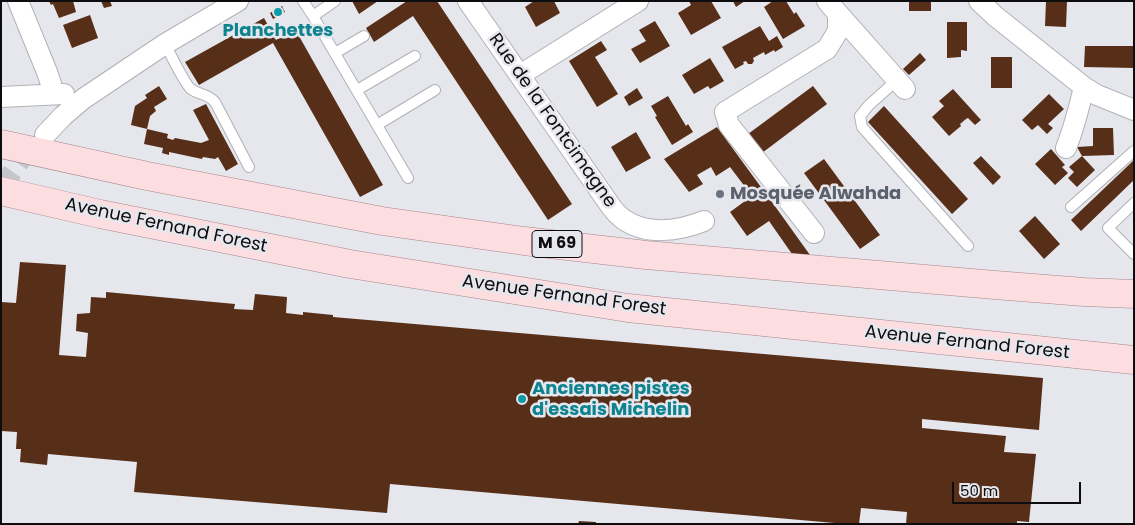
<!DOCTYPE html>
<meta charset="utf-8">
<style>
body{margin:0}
#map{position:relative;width:1135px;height:525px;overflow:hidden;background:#e6e6ed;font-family:Poppins,sans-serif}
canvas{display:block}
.frame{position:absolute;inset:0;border:2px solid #0d0d10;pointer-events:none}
.scale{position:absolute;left:952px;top:482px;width:129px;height:22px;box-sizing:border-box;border:2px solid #0d0d10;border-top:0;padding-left:6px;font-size:15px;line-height:18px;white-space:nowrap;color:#0d0d10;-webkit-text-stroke:4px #e6e6ed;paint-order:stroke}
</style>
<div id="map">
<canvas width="1135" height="525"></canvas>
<div class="frame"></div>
<div class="scale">50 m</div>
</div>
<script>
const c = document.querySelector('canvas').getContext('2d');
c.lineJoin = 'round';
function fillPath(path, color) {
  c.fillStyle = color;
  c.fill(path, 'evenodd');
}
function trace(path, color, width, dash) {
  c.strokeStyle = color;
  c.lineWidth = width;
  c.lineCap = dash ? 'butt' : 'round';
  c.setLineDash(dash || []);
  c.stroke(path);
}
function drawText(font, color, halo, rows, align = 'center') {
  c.font = font + ' Poppins,sans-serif';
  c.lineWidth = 5;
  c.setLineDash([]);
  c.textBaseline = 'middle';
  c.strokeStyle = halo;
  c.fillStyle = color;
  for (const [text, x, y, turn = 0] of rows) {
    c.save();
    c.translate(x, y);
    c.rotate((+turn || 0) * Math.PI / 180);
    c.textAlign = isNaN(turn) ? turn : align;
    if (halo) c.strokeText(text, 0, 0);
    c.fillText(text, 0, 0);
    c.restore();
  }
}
const building = new Path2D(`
 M49 1H73L76 12 59 18 53 4 51 5Z
 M101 1H110L112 6 104 8Z
 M352 1H378L359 14Z
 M407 1H437L572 204 548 220 413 16 374 42 366 28Z
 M534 1H554L560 13 536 27 525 7Z
 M689 1H711L721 18 691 35 678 13 691 5Z
 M733 1H745L736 7Z
 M773 1H786L794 14 796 12 805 26 783 39 764 7Z
 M909 1H931V11H909Z
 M1046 1H1067L1066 27 1045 26Z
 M282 6 285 12 273 19 270 13Z
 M90 15 98 38 72 48 63 25Z
 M264 18 276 40 295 29 383 185 360 197 273 43 199 85 185 62Z
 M655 21 670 46 640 63 631 49 646 41 639 30Z
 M947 22H967V51L961 50V57L947 58Z
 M760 26 769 41 777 36 783 47 775 52 774 50 765 55 764 52 753 58 754 61 752 64H748L746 61 743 62 744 64 735 69 722 47Z
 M601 41 607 50 595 57 618 94 597 107 569 61Z
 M1085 46H1134V68L1084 67Z
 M920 53 926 60 909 75 903 69Z
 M991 57H1012V88H991Z
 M710 58 724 81 710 89 708 86 694 94 682 75Z
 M159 86 167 99 154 107 156 111 150 116 147 129 131 125 135 106 147 98 145 95Z
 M813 86 827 104 762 153 748 134Z
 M637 88 643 98 629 106 624 97Z
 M953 89 981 120 975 125 968 118 966 119 960 124 961 126 949 136 932 117 944 106 939 101Z
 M1049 94 1064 109 1048 124 1053 128 1047 134 1038 125 1032 130 1022 120Z
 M668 96 686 126 688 124 693 132 672 145 655 117 657 116 651 106Z
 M206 104 238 164 226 171 218 157 215 159 203 157 202 159 169 152V155L162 153 163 148 144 144 147 129 168 134 167 138 173 140 175 138 201 143 209 140 193 110Z
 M884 106 968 199 952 214 868 122Z
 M717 127 777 209 810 255 792 254 769 221 747 236 730 212 752 196 730 167 716 176 711 167 697 175 703 184 689 192 664 159Z
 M1093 128H1113L1114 155 1082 156 1077 147 1093 146Z
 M636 132 651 158 626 172 611 147Z
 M1051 149 1065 165 1062 167 1068 173 1055 185 1035 164Z
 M981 156 1001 177 993 185 973 163Z
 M1082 156 1095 170 1077 187 1068 178 1074 172 1069 167Z
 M824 159 880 235 860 249 804 173Z
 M1134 160V180L1081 231 1071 220Z
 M1035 216 1060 244 1044 259 1019 231Z
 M20 262 66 265 59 355 86 357 88 333 76 331 77 314 90 313 91 297 106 298V292L235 304 234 309 253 310 255 294 287 297 286 313 303 315V312L333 315V317L1043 378 1039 430 922 419V428L1006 436 1004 452 1036 454 1029 522 1017 521V524H906L907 512 861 508 859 524H846L390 484 387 513 134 492 137 462 48 454 47 465 20 462 21 449H16L17 432 1 431V302L16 303Z
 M579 521 596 522V524H578Z`);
const streetTunnel = new Path2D(`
 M1 188 21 160 38 142`);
const lane = new Path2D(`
 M303 1 313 16 408 178
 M313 16 335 1
 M165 44C170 53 185 85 191 89 200 96 206 92 215 102L249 167
 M335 53 364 36
 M897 80 869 105 860 116 862 127 968 246
 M357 90 415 56
 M377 125 435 90
 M1134 203 1108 228 1134 254
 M1071 207 1134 151`);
const street = new Path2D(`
 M18 1 47 72 51 84 53 94
 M468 1 612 208C615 212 619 216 623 219 647 236 679 231 704 221
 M827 1 905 89
 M979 1 995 16 1084 87 1097 95 1134 110
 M520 75 638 1
 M1 97 64 94
 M45 135 63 116 83 99 165 44 238 1
 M1066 148C1074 128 1079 108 1084 87
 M814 233 729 125 725 112 827 49 838 31V14`);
const primary = new Path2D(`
 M1 144 147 176 382 221 524 241 646 255 995 285 1084 292 1134 294
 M1 191 100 214 350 264 628 308 1134 360`);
const markers = [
 [278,12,5,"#0f9aa8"],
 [720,194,5,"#6b7280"],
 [522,399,5,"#0f9aa8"]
];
const shields = [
 [557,244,50]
];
const shieldNames = [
 ["M 69",557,244]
];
const cultureNames = [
 ["Planchettes",278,31],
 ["Anciennes pistes",532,389,"left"],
 ["d'essais Michelin",532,410,"left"]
];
const streetNames = [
 ["Rue de la Fontcimagne",552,121,55],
 ["Avenue Fernand Forest",166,226,12],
 ["Avenue Fernand Forest",564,296,8],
 ["Avenue Fernand Forest",967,343,6]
];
const worshipNames = [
 ["Mosquée Alwahda",730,194]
];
fillPath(building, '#572f18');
trace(streetTunnel, '#c5c5cc', 20, [20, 10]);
trace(lane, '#b0b1b7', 12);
trace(street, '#b0b1b7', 22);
trace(primary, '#a7858a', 29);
trace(lane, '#fff', 10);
trace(street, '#fff', 20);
trace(primary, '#fcdde0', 28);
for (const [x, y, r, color] of markers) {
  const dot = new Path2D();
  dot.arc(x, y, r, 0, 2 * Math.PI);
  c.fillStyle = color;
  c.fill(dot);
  trace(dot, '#e6e6ed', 2);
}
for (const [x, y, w] of shields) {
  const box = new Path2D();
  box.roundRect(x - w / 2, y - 13.5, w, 27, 4);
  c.fillStyle = '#e6e6ed';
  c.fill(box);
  trace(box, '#0d0d10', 1);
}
drawText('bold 16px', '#0d0d10', null, shieldNames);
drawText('bold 18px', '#0d838f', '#e6e6ed', cultureNames);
drawText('18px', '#0d0d10', '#e6e6ed', streetNames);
drawText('bold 18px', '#5b616d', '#e6e6ed', worshipNames, 'left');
</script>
